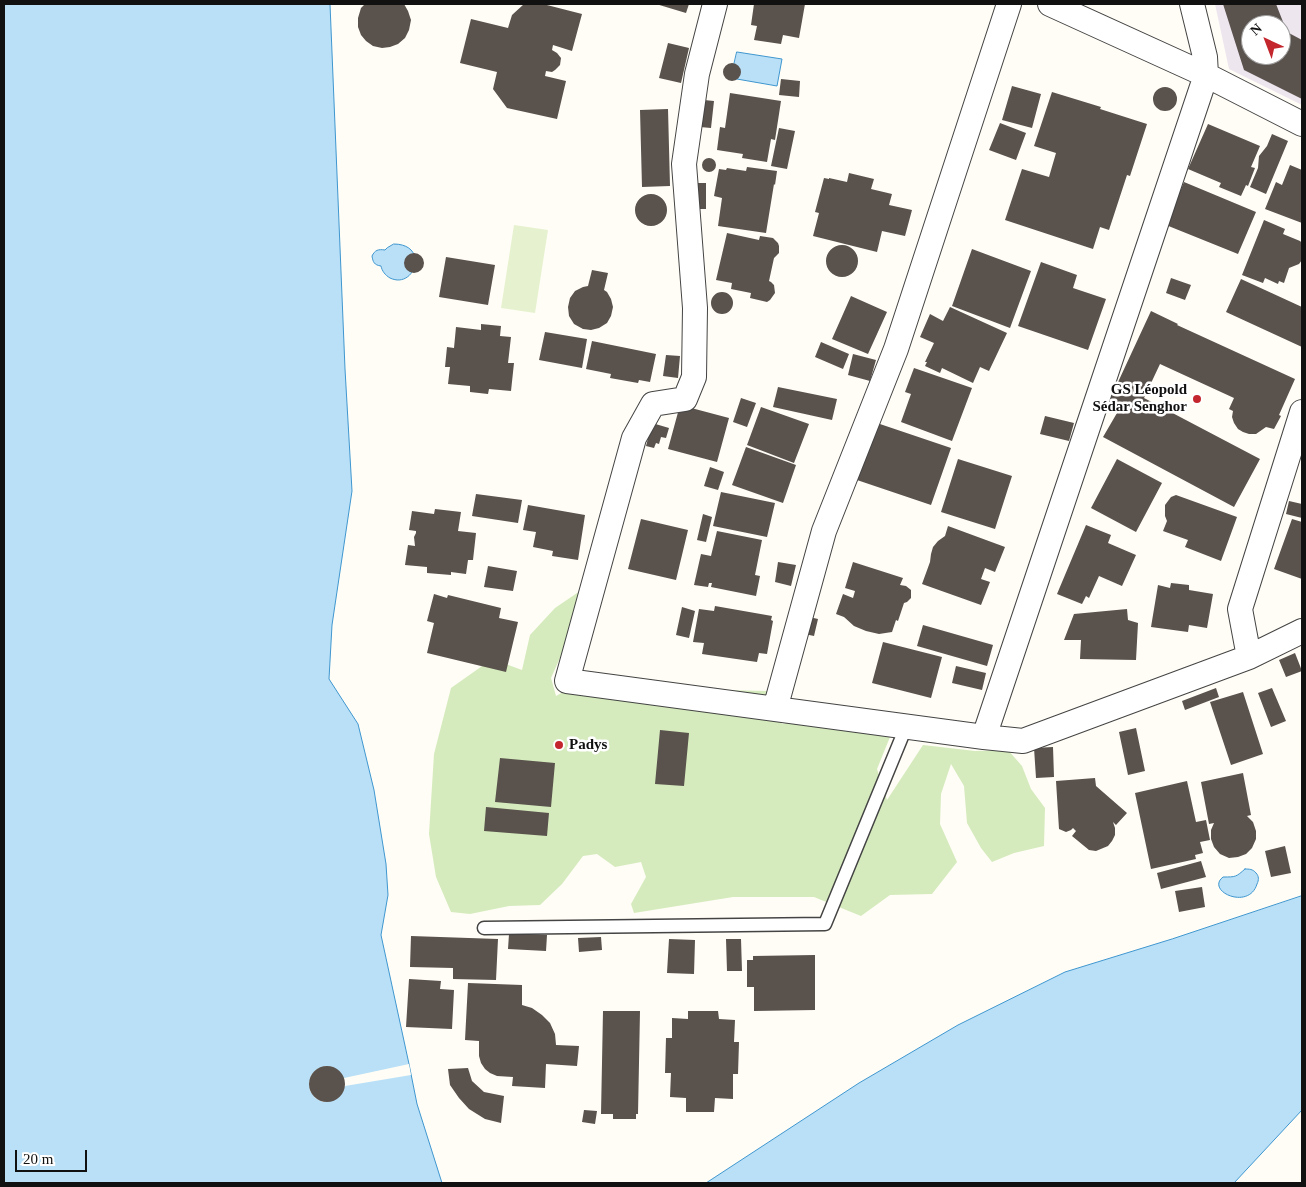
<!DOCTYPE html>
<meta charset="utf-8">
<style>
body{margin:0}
#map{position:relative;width:1306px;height:1187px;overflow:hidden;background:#fffdf5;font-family:"Times New Roman",serif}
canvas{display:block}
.frame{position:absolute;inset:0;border:5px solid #111;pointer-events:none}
.north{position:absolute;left:1241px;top:15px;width:50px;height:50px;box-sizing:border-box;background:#fff;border:1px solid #a0a0a0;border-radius:50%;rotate:317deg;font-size:14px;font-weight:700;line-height:20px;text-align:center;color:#111}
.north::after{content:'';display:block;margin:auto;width:18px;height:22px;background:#c4262e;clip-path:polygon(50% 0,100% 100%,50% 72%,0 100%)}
.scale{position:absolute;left:15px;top:1150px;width:72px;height:22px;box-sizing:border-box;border:2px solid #111;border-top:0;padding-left:6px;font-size:15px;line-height:18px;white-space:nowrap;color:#111;-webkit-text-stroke:4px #fff;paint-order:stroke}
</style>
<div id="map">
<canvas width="1306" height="1187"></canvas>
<div class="frame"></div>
<div class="north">N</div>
<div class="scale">20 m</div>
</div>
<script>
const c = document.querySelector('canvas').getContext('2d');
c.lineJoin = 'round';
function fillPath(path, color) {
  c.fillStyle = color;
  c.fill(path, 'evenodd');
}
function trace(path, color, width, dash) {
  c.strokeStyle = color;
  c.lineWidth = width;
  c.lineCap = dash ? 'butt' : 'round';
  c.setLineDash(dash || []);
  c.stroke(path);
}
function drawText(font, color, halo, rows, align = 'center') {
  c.font = font + ' "Times New Roman",serif';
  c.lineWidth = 5;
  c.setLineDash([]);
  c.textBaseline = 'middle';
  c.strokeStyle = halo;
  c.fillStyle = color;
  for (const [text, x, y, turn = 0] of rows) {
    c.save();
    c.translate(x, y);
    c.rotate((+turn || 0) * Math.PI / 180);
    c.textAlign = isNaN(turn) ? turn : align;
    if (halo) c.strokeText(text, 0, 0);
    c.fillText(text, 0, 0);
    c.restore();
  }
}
const industrial = new Path2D(`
 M1215 4H1302V105L1229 69ZM1251 25H1281V55H1251Z`);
const green = new Path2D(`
 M580 591 567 642 551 678 556 696 594 675 722 690 768 691 782 724 845 710 890 737 877 769 887 800 923 745 975 751 1008 750 1022 766 1031 789 1045 808 1044 846 1014 853 992 862 981 848 967 823 964 786 951 764 941 794 940 824 957 862 932 894 890 895 861 916 814 897H733L634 913 631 904 646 877 641 862 615 867 597 854 583 856 562 884 540 905 509 906 470 914 451 912 436 877 429 834 434 754 451 688 492 659 522 670 530 635 555 608Z`);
const pitch = new Path2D(`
 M514 225 548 230 535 313 501 308Z`);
const water = new Path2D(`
 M4 4H330L345 369 352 491 332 625 329 679 358 724 374 790 386 864 388 895 381 935 409 1064 417 1104 442 1183H4Z
 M737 52 782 59 777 86 731 78Z
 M394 244C430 244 415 290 390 278 385 275 382 271 381 266 374 265 373 262 372 256 375 250 378 249 385 250L387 248Z
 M1245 869C1249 869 1253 869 1256 873 1259 876 1259 880 1257 884 1249 911 1205 891 1223 877 1236 877 1236 877 1245 869Z
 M1302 896V1110L1234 1183H706L859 1083 958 1025 1065 972 1172 939Z`);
const pier = new Path2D(`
 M409 1064 411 1075 345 1086 342 1093 338 1098 331 1101 323 1102 315 1098 310 1091 309 1083 311 1075 317 1069 325 1066 333 1067 340 1072 344 1078Z`);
const building = new Path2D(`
 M365 4H404L408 11 411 20 409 30 405 38 398 44 390 47 382 48 373 46 366 41 361 35 358 27V18L361 8Z
 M524 4H543L582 14 572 51 553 45 552 50 557 53 561 58 560 65 555 70 552 72 546 71 545 76 566 81 557 119 507 108 493 89 497 72 460 63 471 19 508 28 512 15Z
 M656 4H689L686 13Z
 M754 4H805L799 38 783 35 781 44 754 40 757 26 751 25Z
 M1223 4H1276L1287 32 1302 40V99L1244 70ZM1251 25H1281V55H1251Z
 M668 43 689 48 681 83 659 78Z
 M723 72a9 9 0 1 1 18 0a9 9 0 1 1-18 0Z
 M781 79 800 81 799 97 779 95Z
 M1012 86 1041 94 1032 128 1002 120Z
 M1153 99a12 12 0 1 1 24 0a12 12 0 1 1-24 0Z
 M1052 92 1101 107 1100 109 1147 124 1130 176 1127 175 1109 230 1100 227 1093 249 1005 220 1022 169 1049 177 1056 153 1034 146Z
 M730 93 781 101 775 140 771 139 767 162 742 158 743 154 717 150 720 127 725 128Z
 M704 100 714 101 711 128 700 127Z
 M668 109 670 186 642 187 640 110Z
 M1000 123 1026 133 1016 160 989 150Z
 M1208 124 1260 146 1251 167 1255 168 1248 186 1246 185 1241 196 1219 187 1221 183 1188 169Z
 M779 128 795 131 787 169 771 166Z
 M1272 134 1288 141 1266 194 1250 187 1258 168 1259 156 1267 146Z
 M702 165a7 7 0 1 1 14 0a7 7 0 1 1-14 0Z
 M1290 165 1302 170V223L1265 209 1276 182 1282 185Z
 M747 167 777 171 775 185 774 184 766 233 718 226 722 198 714 196 719 169 726 170 727 168 746 171Z
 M849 173 874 179 871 189 892 194 889 205 912 210 905 236 882 231 877 252 813 236 819 213 815 212 824 178 829 179V178L847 182Z
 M1184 182 1256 212 1238 254 1166 225Z
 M697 183H706V209H697Z
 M635 210a16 16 0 1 1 32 0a16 16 0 1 1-32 0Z
 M1264 220 1285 229 1283 234 1300 241 1302 243V260L1299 264 1289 268 1284 283 1279 281 1278 284 1265 278 1263 283 1242 275Z
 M727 233 759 240 760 236 773 238 778 243 779 246V253L774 258 769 281 771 282 774 285 775 293 770 300 767 302 750 298 751 293 731 289 732 283 716 280Z
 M826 261a16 16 0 1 1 32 0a16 16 0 1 1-32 0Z
 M972 249 1031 271 1010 328 952 306Z
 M404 263a10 10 0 1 1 20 0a10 10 0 1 1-20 0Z
 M446 257 495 265 488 305 439 297Z
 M1041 262 1077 275 1073 288 1106 299 1088 350 1018 326Z
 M592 270 608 273 604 290 607 292 611 299 613 307 611 316 607 323 599 328 591 330 583 329 574 324 569 316 568 307 570 298 575 291 583 287 588 286Z
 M1171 278 1191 285 1185 300 1166 293Z
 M1241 279 1302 307V347L1226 312Z
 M711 303a11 11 0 1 1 22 0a11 11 0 1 1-22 0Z
 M851 296 887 312 868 354 832 339Z
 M950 307 1007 333 989 371 980 367 973 383 942 368 940 373 925 366 927 362H925L934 343 920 337 930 314 943 321Z
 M1151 311 1178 324 1177 325 1295 379 1279 415 1281 416 1274 429 1266 427 1256 434H1249L1243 432 1238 429 1234 423 1232 417 1233 411 1229 409 1234 398 1160 364 1144 398 1260 459 1234 507 1103 437 1117 413 1106 408Z
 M481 324 501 326 500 336 511 337 508 363H514L511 391 489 389 488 394 470 392V386L448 384 450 367H445L447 347 454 348 456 327 481 330Z
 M545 332 587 339 582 368 539 360Z
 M592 341 656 354 650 382 639 380 638 383 610 378 611 374 586 369Z
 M821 342 849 354 843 369 815 357Z
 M853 354 876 360 870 381 848 375Z
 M666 355 680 356 678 378 663 376Z
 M914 368 972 388 952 441 901 422 911 394 905 392Z
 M778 387 837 399 832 420 773 407Z
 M741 398 756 403 747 427 733 422Z
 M680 405 729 418 717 462 668 449Z
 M761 407 809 424 794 463 747 445Z
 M1045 416 1074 423 1069 441 1040 434Z
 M874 422 951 448 931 505 854 479Z
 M652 423 669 428 666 438 661 437 659 444 656 443 654 448 646 446Z
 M746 447 796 465 783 503 732 485Z
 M958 459 1012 476 995 529 941 512Z
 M1117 459 1162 483 1136 532 1091 508Z
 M710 467 724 472 718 490 704 486Z
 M721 492 775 503 767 537 713 526Z
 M476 494 522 500 518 523 472 516Z
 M1176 495 1237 517 1221 561 1185 547 1188 540 1163 531 1167 521 1165 516V505L1171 497Z
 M1289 501 1302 504V518L1286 514Z
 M528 505 585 515 578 560 552 556 553 551 533 547 536 532 523 530Z
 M435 509 461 512 458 531 476 533 473 560H468L466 574 451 572V575L427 573V567L405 565 408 545 415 546 414 537 416 533V531L409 530 412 511 434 514Z
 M703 514 712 517 706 542 697 540Z
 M641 519 688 530 676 580 628 569Z
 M1292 519 1302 522V579L1274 569Z
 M1086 525 1111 535 1108 543 1136 555 1122 586 1099 576 1089 598 1086 596 1082 604 1057 594Z
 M948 526 1005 547 995 572 985 568 981 579 990 582 981 605 922 584 930 562 931 554 933 547 938 541 945 536Z
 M717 531 762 540 755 575 760 576 756 596 711 587 712 583H709L708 587 694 585 701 554 711 556Z
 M778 562 796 565 791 586 775 582Z
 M853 562 903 578 900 585 906 586 911 590V598L907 602 904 603 898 621 896 620 892 632 879 634 866 631 854 626 844 617 836 614 843 594 853 598 855 591 845 588Z
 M488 566 517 571 513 591 484 587Z
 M1171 583 1189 585V590L1213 594 1207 628 1189 625 1188 632 1151 627 1158 585 1170 588Z
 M434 594 447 598 448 595 501 608 499 618 518 622 506 672 427 653 434 623 427 621Z
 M715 606 772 616 771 620 773 621 767 654 759 653 757 662 702 654 704 643 693 642 699 609 714 611Z
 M682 607 695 611 689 638 676 635Z
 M1127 609 1128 620 1138 623 1136 660 1080 659 1081 640H1064L1074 614Z
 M805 616 818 619 814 636 800 633Z
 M923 625 993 645 987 666 917 646Z
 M883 642 942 657 931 698 872 683Z
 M1295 653 1302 671 1286 677 1279 660Z
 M956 666 986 673 982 690 952 683Z
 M1216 688 1219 697 1185 710 1182 701Z
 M1272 688 1286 721 1271 727 1258 693Z
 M1243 692 1263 754 1231 765 1210 702Z
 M1136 728 1145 771 1128 775 1119 732Z
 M660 730 689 733 684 786 655 784Z
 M1053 747 1054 777 1036 778 1034 748Z
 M500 758 555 763 551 807 495 802Z
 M1243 773 1251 815 1247 816 1253 822 1256 831V839L1252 848 1246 854 1238 857 1229 858 1220 854 1214 847 1211 839V830L1214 823 1209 824 1201 782Z
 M1095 778 1096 786 1127 813 1116 825 1113 822 1115 828V835L1112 841 1108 846 1096 851 1089 850 1072 836 1076 831 1073 828 1071 830 1066 832 1059 829 1056 781Z
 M1187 781 1196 822 1206 820 1210 840 1200 842 1203 853 1195 855 1196 859 1151 869 1135 793Z
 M486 807 549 813 547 836 484 831Z
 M1285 846 1291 873 1271 877 1265 851Z
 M1201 861 1206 877 1161 889 1157 873Z
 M1202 887 1205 907 1179 912 1175 891Z
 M509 934 547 935 546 951 508 949Z
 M411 936 498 939 496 980 453 979V968L410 967Z
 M601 937 602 950 579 952 578 938Z
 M669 939 695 940 694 974 667 973Z
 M726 939H741L742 971H727Z
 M815 955V1010L754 1011V987H747V960H753V956Z
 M409 979 441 981 440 989 454 990 452 1029 406 1027Z
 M468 983 522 985V1005L532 1008 542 1015 550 1023 555 1034 556 1045 579 1046 577 1066 546 1064 545 1088 512 1086 513 1077 497 1076 490 1073 485 1069 481 1063 479 1056V1041L465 1040Z
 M603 1011H640L638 1114H636V1119H613V1114H601Z
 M688 1011H718L719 1019 735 1020 734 1042H739L738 1074H733V1099L715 1098 714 1112H686V1098L670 1097 671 1073H665L666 1038H672V1018L688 1019Z
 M309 1084a18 18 0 1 1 36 0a18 18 0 1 1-36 0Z
 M468 1068 472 1081 484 1092 504 1096 501 1123 485 1119 469 1109 459 1098 450 1085 448 1069Z
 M584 1110 597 1111 595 1124 582 1122Z`);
const service = new Path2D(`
 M484 928 825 924 906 727`);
const minor = new Path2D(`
 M715 4 697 74 684 164 695 308 694 377 685 399 653 404 634 438 567 681 984 737 1023 741 1249 657 1302 631
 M1050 4 1206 75 1302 124
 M1249 657 1240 609 1302 412
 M775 709 824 531 896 349 1009 4
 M984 737 1206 75 1205 57 1192 4`);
const markers = [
 [1197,399,5,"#c4262e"],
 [559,745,5,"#c4262e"]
];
const poiNames = [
 ["GS Léopold",1187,390],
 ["Sédar Senghor",1187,407],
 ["Padys",569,745,"left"]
];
fillPath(industrial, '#eee6ef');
fillPath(green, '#d5ebbd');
fillPath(pitch, '#e6f2cf');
fillPath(water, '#b9e0f7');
trace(water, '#3f96cf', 1);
fillPath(pier, '#fffdf5');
fillPath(building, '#5a524d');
trace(service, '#444', 15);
trace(minor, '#444', 26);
trace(service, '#fff', 12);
trace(minor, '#fff', 24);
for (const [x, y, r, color] of markers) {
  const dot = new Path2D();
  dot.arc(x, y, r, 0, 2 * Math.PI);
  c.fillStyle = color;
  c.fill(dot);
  trace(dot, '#fff', 2);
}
drawText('bold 15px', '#111', '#fff', poiNames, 'right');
</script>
